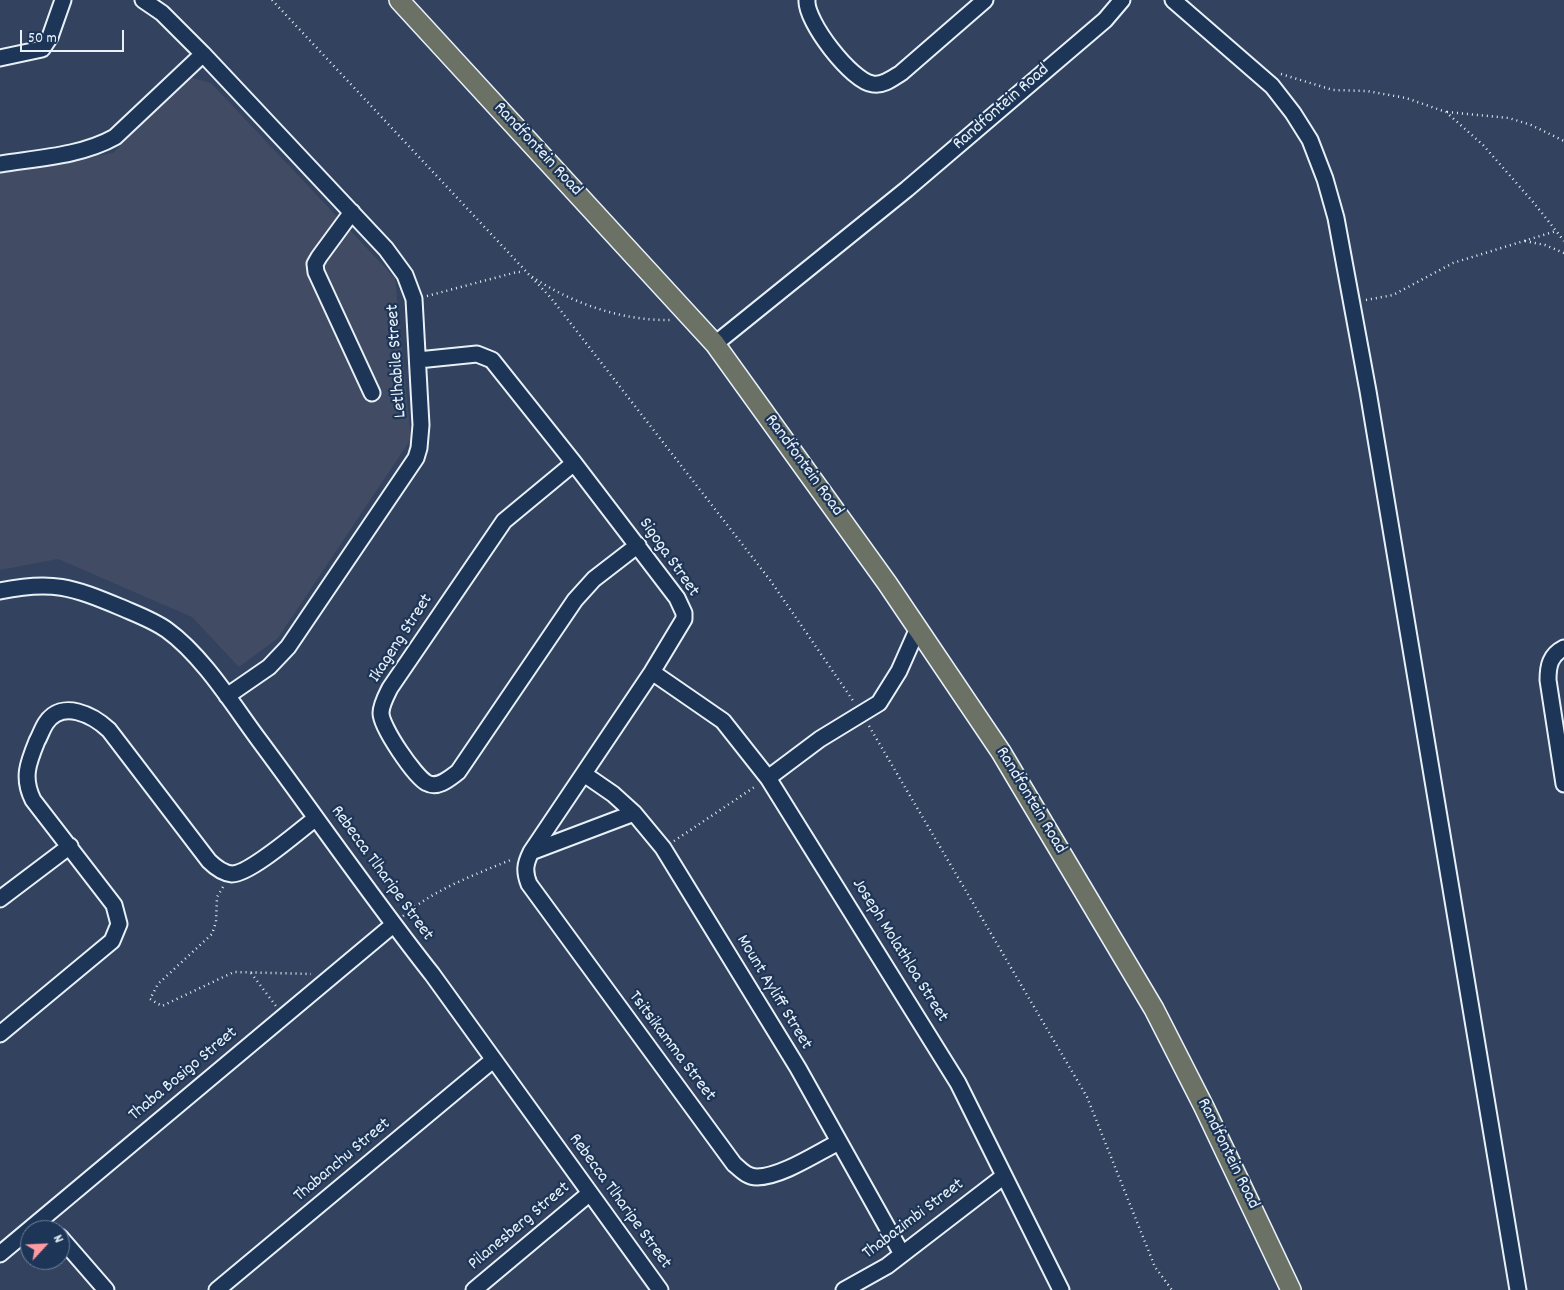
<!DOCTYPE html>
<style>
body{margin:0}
#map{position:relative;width:1564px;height:1290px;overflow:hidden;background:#32425f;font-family:Dekko,sans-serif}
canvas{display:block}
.north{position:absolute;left:20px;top:1220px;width:50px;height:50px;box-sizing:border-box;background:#1d3557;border:1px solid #6e8097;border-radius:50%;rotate:65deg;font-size:14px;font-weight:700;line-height:20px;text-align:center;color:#e8f1f8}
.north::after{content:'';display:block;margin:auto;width:18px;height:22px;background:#ff9aa2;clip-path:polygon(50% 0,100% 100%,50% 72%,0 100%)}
.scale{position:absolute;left:20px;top:30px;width:104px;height:22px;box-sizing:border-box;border:2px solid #e8f1f8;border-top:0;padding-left:6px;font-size:15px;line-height:18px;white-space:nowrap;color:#e8f1f8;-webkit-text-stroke:4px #1d3557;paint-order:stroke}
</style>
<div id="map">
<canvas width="1564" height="1290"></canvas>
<div class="north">N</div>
<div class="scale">50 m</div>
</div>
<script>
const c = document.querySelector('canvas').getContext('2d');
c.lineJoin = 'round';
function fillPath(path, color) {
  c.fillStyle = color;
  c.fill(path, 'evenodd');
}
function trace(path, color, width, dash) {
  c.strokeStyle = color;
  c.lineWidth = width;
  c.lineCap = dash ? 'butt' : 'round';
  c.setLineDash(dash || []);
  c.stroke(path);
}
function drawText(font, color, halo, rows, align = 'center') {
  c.font = font + ' Dekko,sans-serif';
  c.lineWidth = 4.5;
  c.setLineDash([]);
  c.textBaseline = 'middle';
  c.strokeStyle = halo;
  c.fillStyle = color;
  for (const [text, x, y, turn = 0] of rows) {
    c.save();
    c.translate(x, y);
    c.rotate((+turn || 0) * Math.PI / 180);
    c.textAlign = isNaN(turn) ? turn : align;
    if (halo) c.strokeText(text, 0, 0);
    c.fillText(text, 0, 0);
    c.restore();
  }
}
const built = new Path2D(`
 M189 77 211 83 395 278 411 439 278 638 239 667 192 617 58 559 0 570V173L113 153Z`);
const path = new Path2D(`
 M272 0 551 298 770 580 854 702
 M1281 74 1333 90 1367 91 1406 98 1446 112 1483 145 1534 203 1564 241
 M1447 112 1509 118 1531 125 1564 141
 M1525 241 1545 245 1564 253
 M528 274C568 302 621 321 670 320
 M427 296 517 272H523
 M1366 300 1393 295 1453 263 1556 231
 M869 726 1087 1097 1155 1267 1172 1290
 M674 841 756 786
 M223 887 217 897 216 922 212 934 158 984 150 999 162 1006 234 972 311 974
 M403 916C435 889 474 875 513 859
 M251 973 276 1006`);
const minor = new Path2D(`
 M143 0 162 13 203 54 386 249 405 275 414 299 421 425 419 448 416 458 288 647 269 667 227 696
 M807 0C805 21 852 82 873 84 883 86 893 78 901 73L985 0
 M1173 0 1272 86 1293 113 1310 140 1325 179 1336 218 1368 391 1518 1290
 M0 58 42 49 50 37 63 0
 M0 164C38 158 81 156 115 137L203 54
 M352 212 319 257 315 264 316 272 372 393
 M715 344 907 189 1105 20 1122 0
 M418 360 477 354 492 360 574 463 677 598 684 613V619L652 672 531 852C525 864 524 871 529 884L734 1164C741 1170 747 1177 757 1177 781 1177 817 1153 839 1142
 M574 463 504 521 390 688C386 696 381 705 381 713 381 727 415 777 427 783 438 789 450 778 458 772L575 600 594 579 638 545
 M0 591C52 580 72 587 120 607 136 614 153 620 167 630 203 656 233 705 259 740 317 818 372 898 432 974L660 1290
 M1564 648C1550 655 1548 666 1548 680L1564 784
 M652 672 723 721 768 778 958 1083 1061 1290
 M584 774 613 794 634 813 663 848 798 1068 902 1254
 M768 778 820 739 879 703 899 671 918 628
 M531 852 634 813
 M0 899 70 846
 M0 1034 112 941 119 924 114 905 33 800C22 778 28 763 37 741 40 736 42 729 46 723 62 699 93 715 109 730L209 861C215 867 222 873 232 874 250 874 299 831 316 818
 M60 1237 106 1290
 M0 1254 393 925
 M217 1290 493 1060
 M474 1290 590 1193
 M844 1290 887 1266 1004 1176`);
const major = new Path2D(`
 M399 0 715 344 887 583 1001 752 1154 1009 1204 1107 1291 1290`);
const streetNames = [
 ["Randfontein Road",1002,108,-41],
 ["Randfontein Road",537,150,47],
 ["Letlhabile Street",398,361,-94],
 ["Randfontein Road",803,466,54],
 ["Sigoga Street",668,558,55],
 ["Ikageng Street",402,639,-57],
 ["Randfontein Road",1030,801,59],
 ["Rebecca Tlharipe Street",381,874,54],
 ["Joseph Molathloa Street",899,951,58],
 ["Mount Ayliff Street",773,993,59],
 ["Tsitsikamma Street",671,1047,53],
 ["Thaba Bosigo Street",184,1075,-40],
 ["Randfontein Road",1227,1154,64],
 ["Thabanchu Street",343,1161,-40],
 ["Rebecca Tlharipe Street",619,1202,54],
 ["Thabazimbi Street",914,1220,-37],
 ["Pilanesberg Street",520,1227,-40]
];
fillPath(built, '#414b64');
trace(minor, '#e8f1f8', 19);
trace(major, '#e8f1f8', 22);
trace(path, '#e8f1f8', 2.5, [1, 4]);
trace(minor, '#1d3557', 15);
trace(major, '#6b7165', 19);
drawText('18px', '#e8f1f8', '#1d3557', streetNames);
</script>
